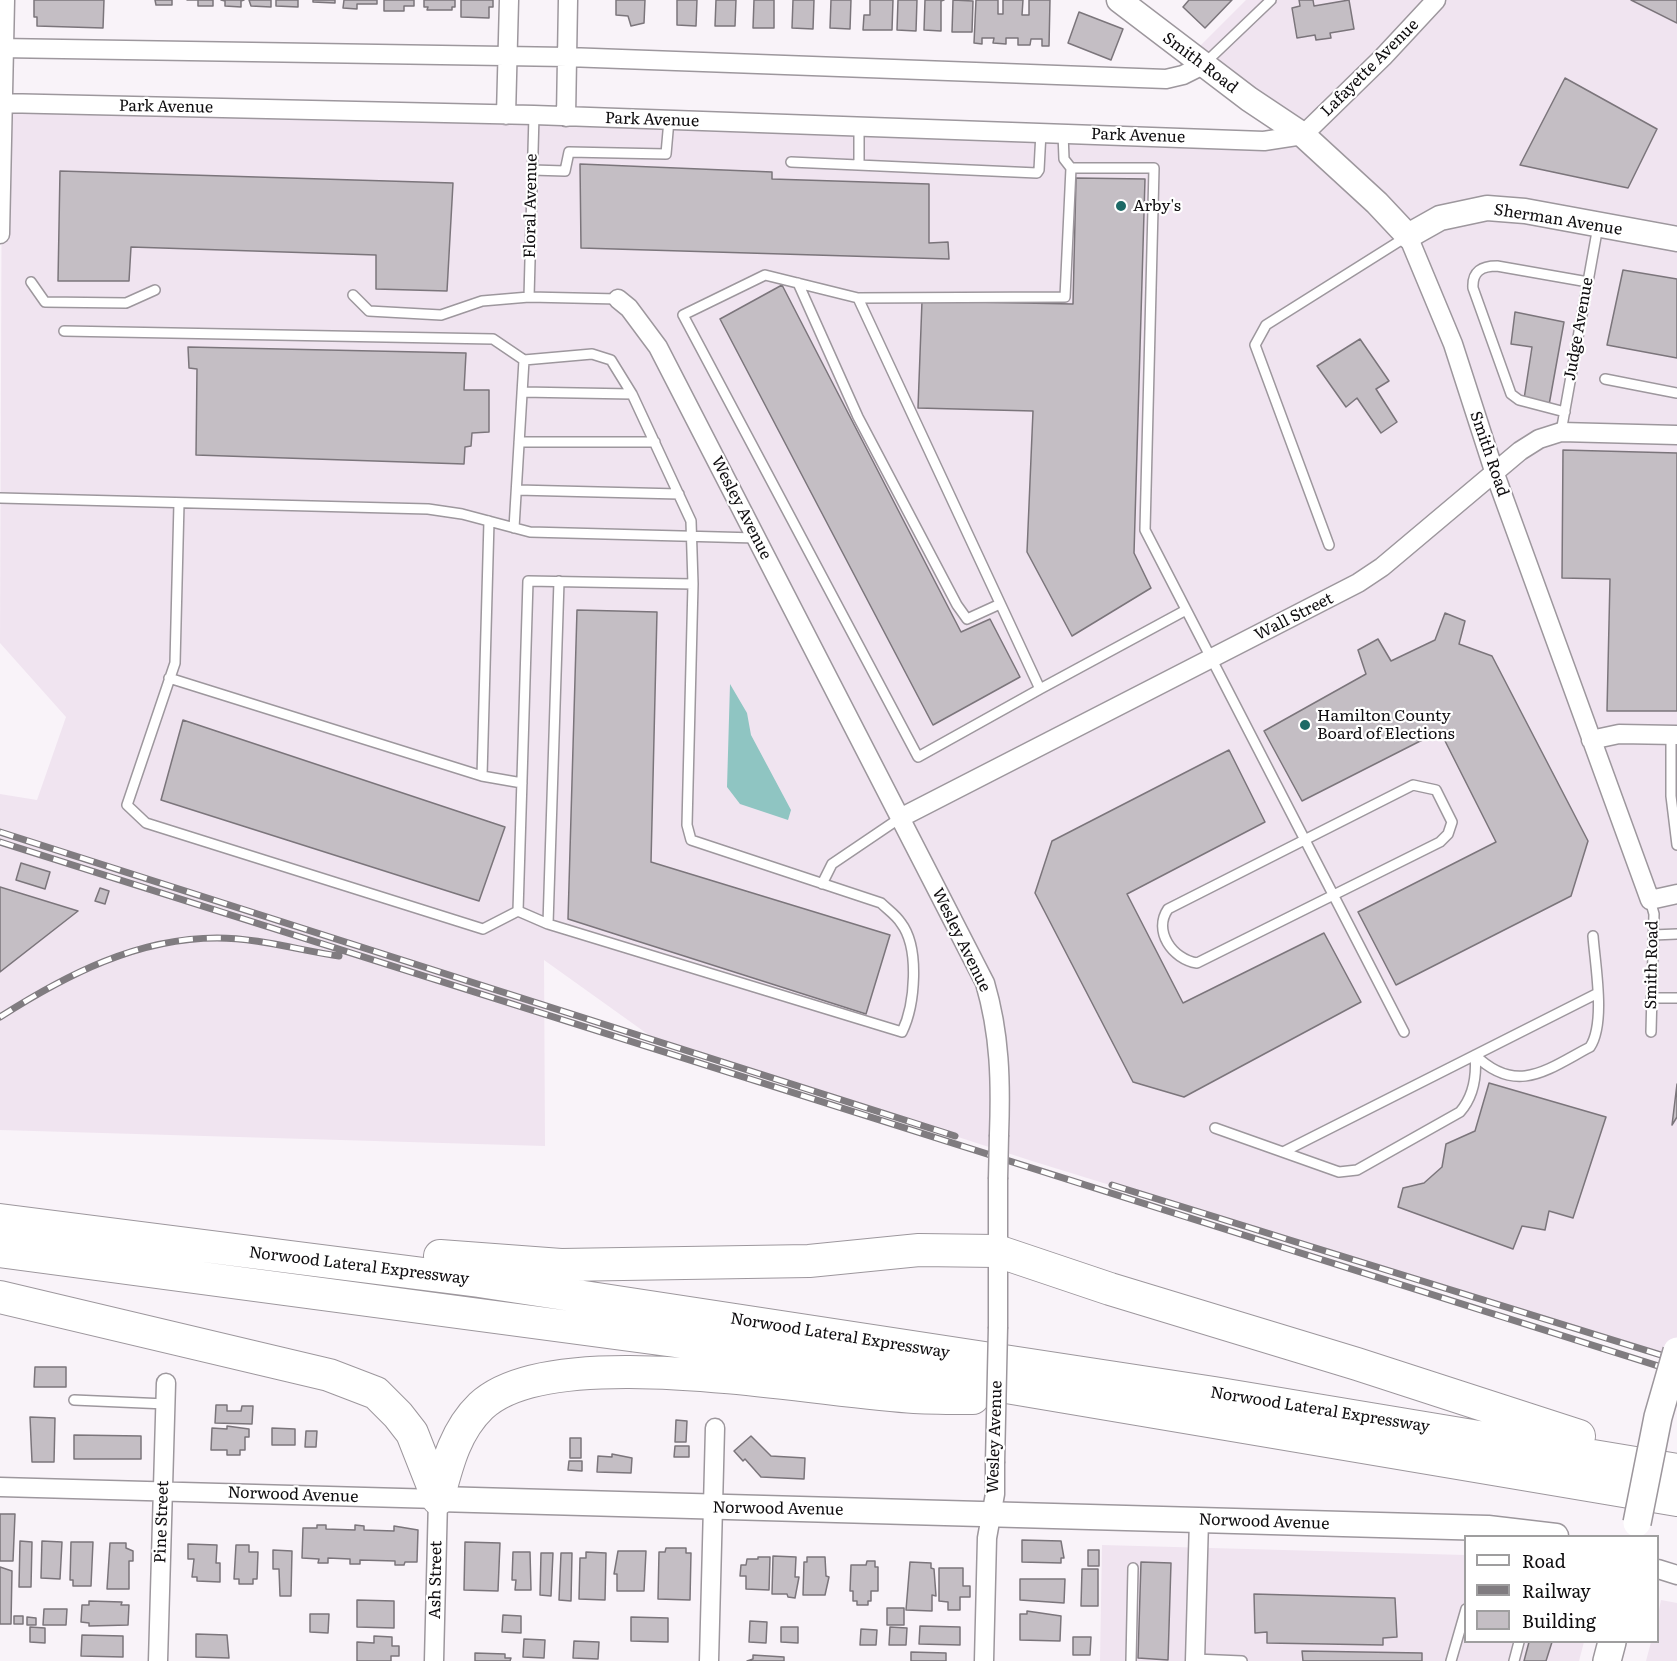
<!DOCTYPE html>
<style>
body{margin:0}
#map{position:relative;width:1677px;height:1661px;overflow:hidden;background:#f9f3f9;font-family:Literata,serif}
canvas{display:block}
.legend{position:absolute;left:1464px;top:1535px;width:195px;height:108px;box-sizing:border-box;background:#fff;border:2px solid #9f9e9f;margin:0;padding:8px 10px;list-style:none;font-size:18px;color:#0f0d0f}
.legend li{display:flex;align-items:center;gap:12px;height:30px}
.legend b{width:30px;border:2px solid #9f9e9f}
</style>
<div id="map">
<canvas width="1677" height="1661"></canvas>
<ul class="legend">
<li><b style="height:8px;background:#fff"></b>Road</li>
<li><b style="height:8px;background:#807c80"></b>Railway</li>
<li><b style="height:16px;background:#c4bec4"></b>Building</li>
</ul>
</div>
<script>
const c = document.querySelector('canvas').getContext('2d');
c.lineJoin = 'round';
function fillPath(path, color) {
  c.fillStyle = color;
  c.fill(path, 'evenodd');
}
function trace(path, color, width, dash) {
  c.strokeStyle = color;
  c.lineWidth = width;
  c.lineCap = dash ? 'butt' : 'round';
  c.setLineDash(dash || []);
  c.stroke(path);
}
function drawText(font, color, halo, rows, align = 'center') {
  c.font = font + ' Literata,serif';
  c.lineWidth = 4.5;
  c.setLineDash([]);
  c.textBaseline = 'middle';
  c.strokeStyle = halo;
  c.fillStyle = color;
  for (const [text, x, y, turn = 0] of rows) {
    c.save();
    c.translate(x, y);
    c.rotate((+turn || 0) * Math.PI / 180);
    c.textAlign = isNaN(turn) ? turn : align;
    if (halo) c.strokeText(text, 0, 0);
    c.fillText(text, 0, 0);
    c.restore();
  }
}
const built = new Path2D(`
 M1246 0H1677V1360L1032 1161 653 1038 544 960 545 1146 0 1130V794L37 800 66 717 0 643 2 103 1302 135 1190 56Z
 M1102 1545 1465 1555 1466 1642H1584L1579 1661H1100Z
 M1661 1600 1677 1603V1661H1646L1651 1642H1658V1615Z`);
const water = new Path2D(`
 M730 684 747 713 751 735 791 810 788 820 740 804 727 787Z`);
const building = new Path2D(`
 M34 0H104L103 28 37 26V17H34Z
 M155 0H172V5H156Z
 M187 0H213V6H198V0Z
 M221 0H244L241 1V7L225 6V1Z
 M249 0H271V7L251 6Z
 M276 0H298V7L276 6Z
 M313 0H335V3L313 2Z
 M344 0H377V4H357V9L343 8Z
 M384 0H414V6H404V11H384Z
 M424 0H455V7H452V10H427L428 7H424Z
 M461 0H493V7H489V18L461 17Z
 M616 0H645L644 23 631 26 628 16 616 15Z
 M677 0H697L696 26 677 25Z
 M716 0H736L735 26H715Z
 M754 0H774V28H753Z
 M793 0H814L813 29 792 28Z
 M831 0H851L850 29 830 28Z
 M870 0H893L892 30H863L864 15H870Z
 M898 0H917L916 31 897 30Z
 M925 0H944L941 1V31L924 30Z
 M953 0 973 1 972 32H952Z
 M976 0H998V14H1003V0H1023L1022 15H1029V0H1050L1049 46H1042V39H1031L1030 45H1018V38H1006V44L993 43 994 38H982V44L974 43Z
 M1189 0H1232L1205 28 1183 7Z
 M1299 0H1313L1314 6 1349 0 1354 29 1330 33 1331 38 1316 40 1315 35 1297 38 1292 8 1300 6Z
 M1631 0H1677V23Z
 M1079 12 1123 29 1111 60 1068 43Z
 M1565 78 1657 129 1628 188 1520 165Z
 M580 164 772 172V179L929 184V243L948 242 949 259 581 248Z
 M60 171 453 183 447 291 376 289V255L131 247 129 281H58Z
 M1076 178 1145 179 1134 553 1151 588 1072 636 1027 552 1033 411 918 408 922 301 1073 304Z
 M1623 270 1677 279V358L1607 345Z
 M782 285 961 632 990 619 1020 677 933 725 720 319Z
 M1515 312 1564 322 1549 405 1524 399 1532 347 1511 344Z
 M1360 339 1389 381 1376 389 1397 422 1381 433 1357 398 1346 407 1317 366Z
 M188 347 466 353 464 390H489V432L472 433 471 446 465 447 464 464 196 455 197 369 189 368Z
 M1563 450 1677 453V711H1607L1610 579 1562 578Z
 M577 610 657 612 651 862 890 935 866 1014 568 919Z
 M1445 613 1465 621 1459 644 1492 656 1588 841 1571 896 1396 985 1358 912 1496 842 1440 731 1302 801 1264 731 1366 674 1358 650 1378 639 1391 661 1435 640Z
 M183 720 505 827 479 901 161 800Z
 M1229 750 1265 822 1127 894 1183 1003 1324 933 1361 1002 1184 1097 1133 1082 1035 893 1052 841Z
 M21 863 50 872 45 889 16 880Z
 M0 887 78 911 0 972Z
 M100 888 109 891 105 904 95 901Z
 M1489 1083 1606 1117 1573 1218 1549 1211 1545 1230 1522 1226 1513 1249 1398 1207 1403 1188 1424 1183 1442 1167 1446 1144 1475 1131Z
 M1677 1084V1117L1672 1125Z
 M35 1367H66V1387H34Z
 M216 1405H227V1411H241L242 1406H253L252 1424 215 1423Z
 M30 1417 55 1418 54 1462H32Z
 M676 1420 687 1421 686 1442H675Z
 M227 1426 249 1429V1437H245V1450H240V1455H227V1450H211L212 1428 227 1429Z
 M272 1428 295 1429V1445H272Z
 M306 1431H317L316 1447H305Z
 M74 1435 141 1436V1459H74Z
 M751 1436 771 1456 805 1458 804 1479 761 1477 745 1459 743 1461 734 1451Z
 M570 1438H581V1458H570Z
 M675 1446H689V1457H674Z
 M612 1454 632 1458 631 1473 597 1472 598 1456 612 1457Z
 M569 1461H582V1471L568 1470Z
 M0 1514H15L13 1561H0Z
 M317 1525H326V1529L355 1530V1525L364 1526V1530L394 1531V1526L418 1530 417 1562H405L404 1565H395V1561L360 1560V1564H350V1559L328 1558V1563H318L319 1559 302 1558 303 1528H317Z
 M1022 1540 1061 1541 1064 1558H1061V1563L1022 1562Z
 M20 1541 32 1542 31 1587H19Z
 M42 1541 62 1542 60 1579 41 1578Z
 M71 1542H93L91 1586H73V1580H70Z
 M465 1542 500 1543 498 1591 464 1590Z
 M110 1543H126V1548L133 1551V1561H129V1589H107Z
 M188 1544 217 1545 216 1563H220V1582L197 1581V1577H192L194 1559H188Z
 M236 1545H249V1552H258L257 1579H253V1584H239V1579H234Z
 M666 1548H686V1553H691L690 1600 658 1599 659 1552H665Z
 M273 1550 292 1551 291 1596H280L279 1569H273Z
 M1088 1550H1099V1566H1088Z
 M618 1551H646L644 1591H617V1574H614Z
 M513 1552H530L531 1590H515L516 1580H512Z
 M586 1552 606 1553 605 1600 579 1599 580 1558H586Z
 M541 1553H553L551 1596 540 1595Z
 M561 1553H572L571 1601 559 1600Z
 M773 1556 796 1557 795 1577H799L795 1598 788 1597 787 1594H772Z
 M758 1557H770L769 1590 746 1589V1576H740L741 1565H746L747 1559H758Z
 M807 1557H825L826 1576 829 1577 825 1595H803L804 1562H807Z
 M867 1561H875V1567H878V1591H871V1601H868V1605H857V1601H853V1591H850L851 1565H866Z
 M910 1562 931 1563V1568L934 1569 936 1596 932 1595V1611L906 1610Z
 M1141 1562 1171 1563 1168 1660 1138 1658Z
 M0 1567 12 1571 11 1624H0Z
 M939 1568H963V1586H970V1597H960V1610H948V1602L939 1601Z
 M1082 1569H1098V1606H1081Z
 M1020 1579H1065L1064 1603 1020 1600Z
 M1254 1594 1395 1598 1397 1637 1383 1638V1645L1267 1643V1632L1255 1633Z
 M357 1600 394 1601V1628L357 1627Z
 M89 1601 122 1602 121 1605H129L128 1625 89 1626V1623L81 1622 82 1605H89Z
 M887 1608H904V1625H887Z
 M44 1609H67L66 1625H43Z
 M1027 1611 1061 1616 1060 1641 1020 1640V1614H1027Z
 M310 1614H329L328 1633 310 1632Z
 M503 1615 521 1616V1633L502 1632Z
 M14 1616H23V1624H14Z
 M27 1617 36 1618V1625H27Z
 M631 1617 668 1618V1642L631 1641Z
 M750 1621 767 1622 766 1643 749 1642Z
 M920 1626 960 1627V1645L919 1644Z
 M30 1627 45 1628V1643L30 1642Z
 M781 1627H798V1643L781 1642Z
 M890 1627 907 1628 906 1645H889Z
 M861 1629 877 1630 876 1645H860Z
 M196 1634 227 1635 229 1658 196 1657Z
 M82 1635 123 1636V1657L81 1656Z
 M374 1636 392 1637V1646H399V1656H391V1661H357V1642L374 1643Z
 M1073 1637H1091L1090 1655H1073Z
 M524 1639 545 1640 544 1658 523 1657Z
 M574 1641 599 1642 598 1659 573 1658Z
 M1529 1642H1552L1546 1661H1524Z
 M1302 1651 1422 1653V1661H1303Z
 M911 1652 946 1653V1661H911Z
 M475 1653 505 1654V1658H511L510 1661H475Z
 M753 1655 784 1657V1661H747L753 1659Z`);
const lane = new Path2D(`
 M1205 63 1271 0
 M1063 133 1064 159 1071 168H1154L1145 530 1404 1032
 M791 162 1037 173 1039 170 1041 132
 M859 165V126
 M1071 168 1065 297 858 298 1040 689 1186 610
 M532 170 565 171 569 152 666 154 669 120
 M31 282 45 302 126 303 155 290
 M798 283 858 417 957 605 967 619 1000 604
 M353 295 369 311 441 315 482 301 529 297 618 299
 M529 297 534 115
 M858 298 765 275 683 315 918 757 1040 689
 M64 331 493 339 524 360 514 528
 M1605 379 1677 393
 M522 392 632 394
 M1565 412 1519 400 1511 394 1473 288C1472 271 1482 266 1497 266L1588 282
 M1561 432 1598 226
 M519 442H655
 M517 490 679 494
 M0 498 428 509 462 514 530 532 756 538
 M179 503 175 663 127 805 146 823 483 929 518 911 528 581 693 584 691 521 632 394 611 360 592 354 524 360
 M1329 545 1255 345 1266 325 1406 237
 M169 678 482 776 522 783
 M1671 735V796L1677 845
 M482 776 489 521
 M1413 785 1436 790 1452 822 1448 834 1440 842 1197 963C1172 959 1153 931 1168 909Z
 M822 884 832 864 900 818
 M1650 900 1654 914 1651 1032
 M518 911 548 924 902 1032C915 1005 920 948 901 923 896 915 887 909 881 903L691 840 687 825 693 584
 M548 924 559 581
 M1653 935 1677 934
 M1651 998H1677
 M1215 1128 1339 1172 1357 1170 1460 1112C1474 1096 1477 1077 1475 1055 1517 1096 1548 1069 1590 1047 1606 1023 1595 964 1593 936
 M1283 1152 1596 994
 M74 1400 166 1404
 M1195 1659 1242 1661
 M1131 1661 1133 1568
 M1451 1661 1466 1609
 M1514 1661 1519 1642`);
const street = new Path2D(`
 M0 48 567 57 1166 79 1183 75 1203 65
 M0 103 534 115 1264 141 1303 135 1383 57 1436 0
 M506 115 509 0
 M566 117 568 0
 M0 234 5 0
 M1408 236 1453 344 1495 474 1650 900 1677 894
 M618 299 629 308 658 347 985 983C1000 1034 1001 1082 999 1135
 M1591 740 1619 734 1677 735
 M900 818 1358 583 1382 567 1520 451 1539 439 1561 432 1677 435
 M998 1179V1327
 M0 1487 438 1499 434 1661
 M1658 1569 1677 1575
 M158 1661 166 1383
 M709 1661 715 1428
 M984 1661 987 1538 995 1494V1463
 M1195 1661 1199 1520`);
const secondary = new Path2D(`
 M1119 0 1249 99 1303 135 1377 203 1408 236 1440 218 1487 208 1525 211 1677 239
 M438 1499 1488 1528 1556 1536`);
const primary = new Path2D(`
 M1607 1661 1612 1642`);
const highway = new Path2D(`
 M0 1220 479 1281 1214 1393 1677 1470
 M0 1251 953 1378 1677 1500
 M440 1256 561 1265 809 1261 919 1250 997 1251 1110 1289 1357 1364 1579 1436
 M0 1297 329 1375 376 1393 398 1415 412 1433 438 1499
 M438 1499C447 1465 455 1431 481 1406 553 1338 816 1392 914 1397 934 1398 953 1398 973 1398`);
const rail = new Path2D(`
 M0 832 955 1136
 M0 842 1677 1372
 M0 1017C66 975 137 938 217 938 258 938 298 950 339 956
 M1112 1185 1677 1360`);
const streetBridge = new Path2D(`
 M998 1179 999 1135
 M995 1463 998 1327`);
const primaryBridge = new Path2D(`
 M1637 1523 1658 1417 1677 1351`);
const markers = [
 [1121,206,6,"#1c6966"],
 [1305,725,6,"#1c6966"]
];
const streetNames = [
 ["Smith Road",1200,63,37],
 ["Lafayette Avenue",1370,68,-45],
 ["Park Avenue",166,107,1],
 ["Park Avenue",652,120,2],
 ["Park Avenue",1138,136,2],
 ["Floral Avenue",531,206,-89],
 ["Sherman Avenue",1558,220,9],
 ["Judge Avenue",1579,329,-80],
 ["Smith Road",1489,454,71],
 ["Wesley Avenue",741,508,63],
 ["Wall Street",1294,617,-27],
 ["Wesley Avenue",961,940,64],
 ["Smith Road",1652,965,-89],
 ["Norwood Lateral Expressway",359,1266,7],
 ["Norwood Lateral Expressway",840,1336,9],
 ["Norwood Lateral Expressway",1320,1410,9],
 ["Wesley Avenue",995,1437,-88],
 ["Norwood Avenue",293,1495,2],
 ["Norwood Avenue",778,1509,1],
 ["Pine Street",162,1522,-88],
 ["Norwood Avenue",1264,1522,2],
 ["Ash Street",436,1580,-89]
];
const poiNames = [
 ["Arby's",1133,206],
 ["Hamilton County",1317,716],
 ["Board of Elections",1317,734]
];
fillPath(built, '#f0e4f0');
fillPath(water, '#8fc5c2');
fillPath(building, '#c4bec4');
trace(building, '#7b757b', 1.5);
trace(lane, '#9d979d', 12);
trace(street, '#9d979d', 21);
trace(secondary, '#9d979d', 27);
trace(primary, '#9d979d', 30);
trace(highway, '#9d979d', 34);
trace(lane, '#fff', 9);
trace(street, '#fff', 18);
trace(secondary, '#fff', 24);
trace(primary, '#fff', 27);
trace(highway, '#fff', 32);
trace(rail, '#807c80', 7);
trace(rail, '#fff', 4.5, [14]);
trace(streetBridge, '#9d979d', 21, []);
trace(primaryBridge, '#9d979d', 30, []);
trace(streetBridge, '#fff', 18);
trace(primaryBridge, '#fff', 27);
for (const [x, y, r, color] of markers) {
  const dot = new Path2D();
  dot.arc(x, y, r, 0, 2 * Math.PI);
  c.fillStyle = color;
  c.fill(dot);
  trace(dot, '#fff', 2);
}
drawText('16px', '#0f0d0f', '#fff', streetNames);
drawText('16px', '#0f0d0f', '#fff', poiNames, 'left');
</script>
